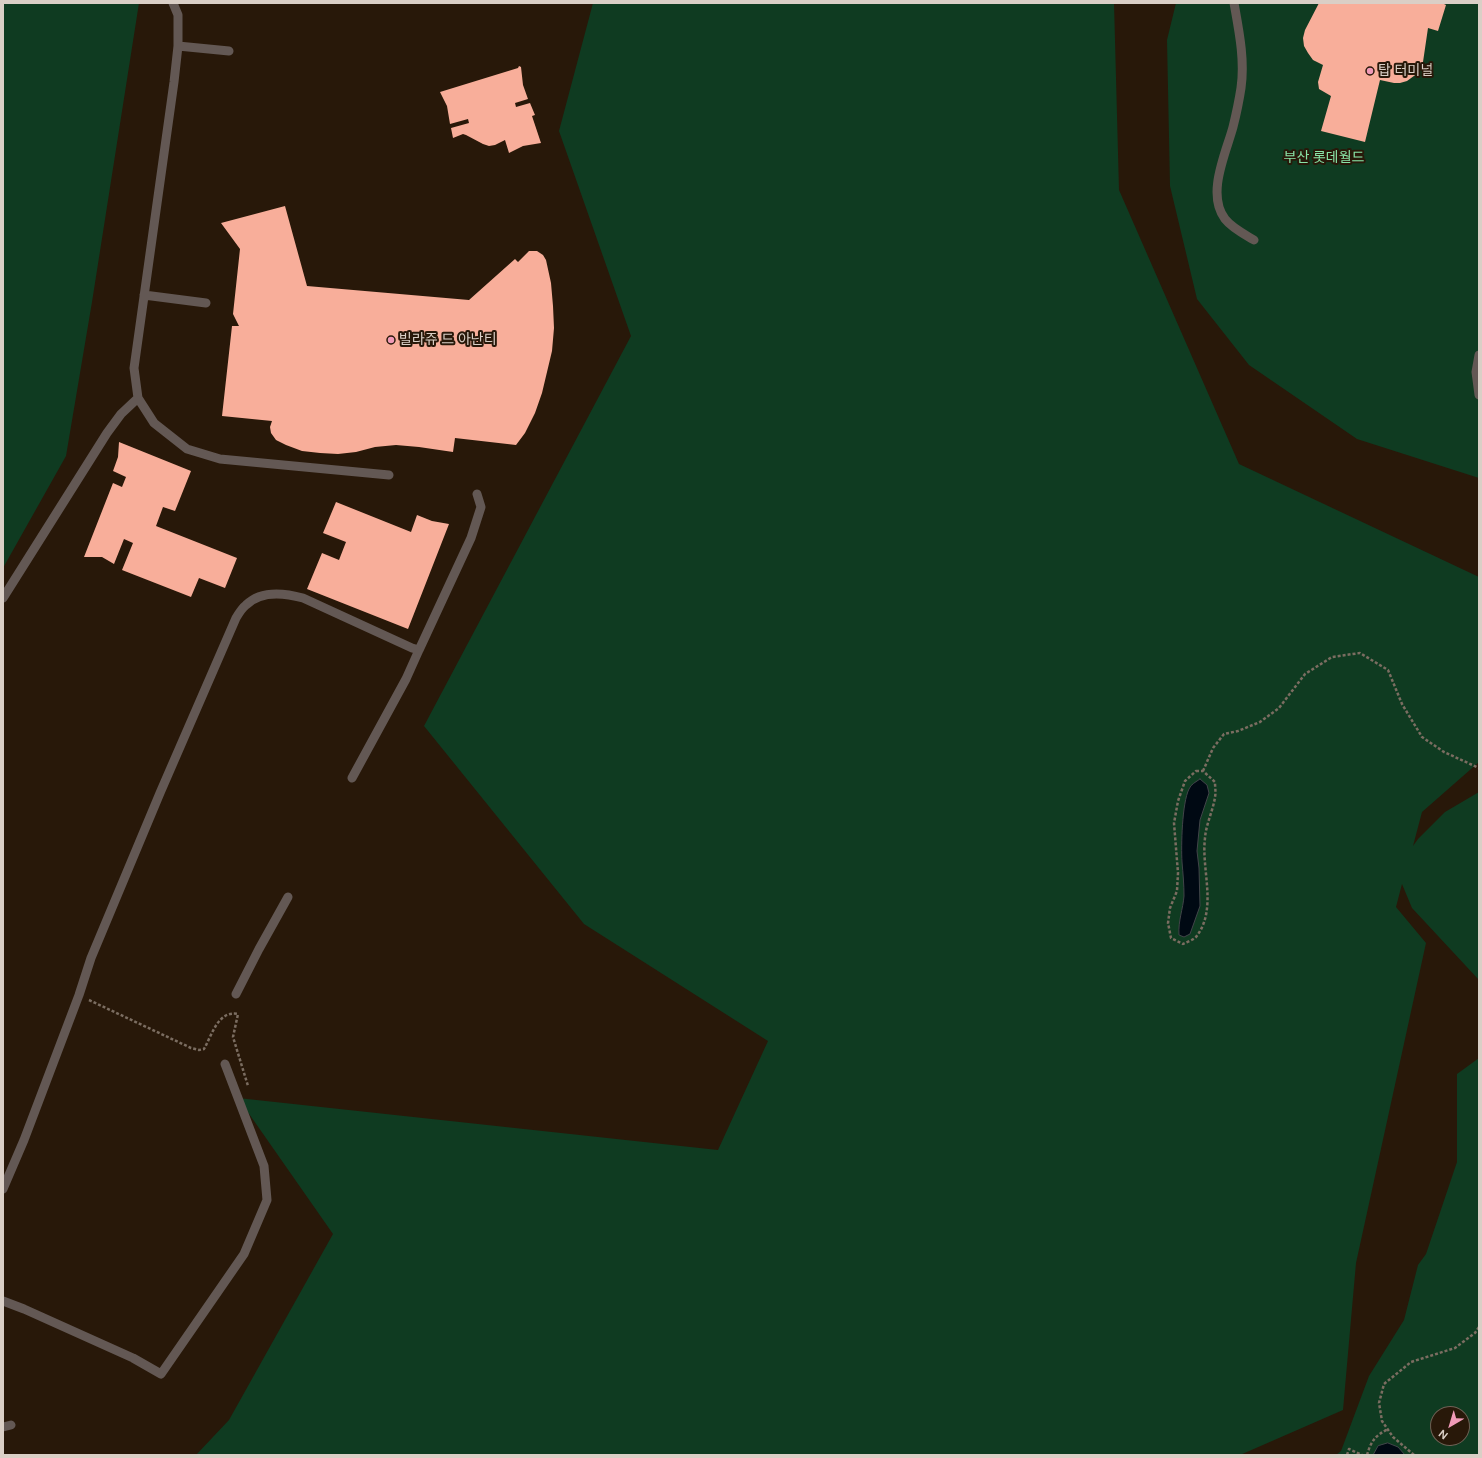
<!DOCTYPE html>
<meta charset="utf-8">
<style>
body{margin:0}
#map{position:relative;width:1482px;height:1458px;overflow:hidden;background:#281809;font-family:"DM Sans",sans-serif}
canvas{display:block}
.frame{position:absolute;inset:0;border:4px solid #dacfc6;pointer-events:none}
.north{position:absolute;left:1430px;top:1406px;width:40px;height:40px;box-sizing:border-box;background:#281809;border:1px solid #6f6155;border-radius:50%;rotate:218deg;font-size:11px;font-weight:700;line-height:16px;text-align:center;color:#dacfc6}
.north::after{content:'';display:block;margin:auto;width:14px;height:18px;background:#f09ab7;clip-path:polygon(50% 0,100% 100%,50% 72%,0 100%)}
</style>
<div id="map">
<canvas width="1482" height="1458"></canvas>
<div class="frame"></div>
<div class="north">N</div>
</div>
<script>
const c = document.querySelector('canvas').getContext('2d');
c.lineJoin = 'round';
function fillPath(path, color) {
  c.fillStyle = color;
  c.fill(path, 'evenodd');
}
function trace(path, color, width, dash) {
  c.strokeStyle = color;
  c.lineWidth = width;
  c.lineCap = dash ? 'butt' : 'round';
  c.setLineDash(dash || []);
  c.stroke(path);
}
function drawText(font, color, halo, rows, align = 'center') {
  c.font = font + ' "DM Sans","Noto Sans KR",sans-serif';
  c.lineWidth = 4;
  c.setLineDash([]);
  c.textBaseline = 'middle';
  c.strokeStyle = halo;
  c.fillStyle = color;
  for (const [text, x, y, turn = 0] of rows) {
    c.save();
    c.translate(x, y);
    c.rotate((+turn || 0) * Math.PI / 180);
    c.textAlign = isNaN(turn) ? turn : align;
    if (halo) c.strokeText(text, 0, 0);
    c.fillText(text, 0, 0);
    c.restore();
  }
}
const green = new Path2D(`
 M3 3H139L92 302 66 456 3 568Z
 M593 3H1114L1119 190 1239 464 1479 577V762L1422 812 1413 846 1418 839 1445 812 1479 792V980L1412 908 1402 884 1396 907 1426 943 1356 1263 1343 1410 1240 1455H196L229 1420 333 1234 238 1098 718 1150 768 1041 584 924 424 726 631 336 559 131Z
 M1176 3H1479V478L1357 439 1249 365 1197 299 1170 186 1167 40Z
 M1479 1058V1455H1336L1341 1451 1369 1376 1404 1320 1418 1265 1426 1254 1457 1162V1074ZM1438 1414H1462V1438H1438Z`);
const water = new Path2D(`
 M1200 779 1207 785 1209 793 1200 820 1197 851 1199 868 1200 906 1190 934 1184 937 1179 935C1178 921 1183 909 1184 896 1184 884 1183 874 1182 862 1181 846 1182 803 1189 789 1191 784 1196 782 1200 779Z
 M1388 1443 1398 1447 1405 1455H1373L1378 1446Z`);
const building = new Path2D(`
 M1319 3H1442L1446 5 1438 31 1428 28 1423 62 1418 73 1407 81 1400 83H1394L1380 80 1365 142 1321 131 1331 96 1319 89 1318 82 1323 65 1313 60 1308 53 1304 46 1303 38 1305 30Z
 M519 66 521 67 523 85 528 99 515 103 516 107 530 103 535 115 532 116 541 143 523 146 509 153 505 140 495 145 489 146 483 144 466 135 463 134 453 138 451 128 469 123 468 119 450 124 447 106 440 92 518 68Z
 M285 206 307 286 469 300 515 259 518 262 529 251H537L543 255 546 260 551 283 553 306 554 328 552 351 542 393 535 413 525 433 516 445 455 438 453 452 419 447 396 445 375 447 356 452 338 454 320 453 302 451 286 445 276 440 271 433 270 427 272 421 222 416 232 326H239L233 314 240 249 221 223Z
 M119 442 191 471 175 511 163 507 156 526 237 558 225 588 199 578 191 597 122 570 133 543 124 539 114 564 102 557H84L113 483 122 487 126 477 113 471 118 457Z
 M336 502 411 532 417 515 432 521 449 524 408 629 307 589 322 553 339 560 346 542 323 533Z`);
const path = new Path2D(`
 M1196 771H1203L1215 782C1215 787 1216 792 1215 797 1213 811 1206 824 1205 838 1201 870 1218 909 1196 937 1193 940 1187 942 1183 944L1171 938 1168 923 1170 908 1177 891 1178 873 1174 823 1178 801 1185 781Z
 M1203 771 1213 748 1224 734 1238 731 1260 722 1279 708 1305 674 1332 657 1360 653 1388 670 1402 704 1422 737 1444 752 1479 768
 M89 1000 191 1048 199 1050 204 1049C212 1035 218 1010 238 1014L233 1037 248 1086
 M1347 1455 1349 1449 1362 1455
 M1367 1455C1371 1441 1375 1436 1388 1429
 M1414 1455 1393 1437 1382 1421 1379 1403 1384 1384 1411 1362 1455 1348 1475 1333 1479 1327`);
const service = new Path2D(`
 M173 3 178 15V46L174 82 134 368 138 398 154 423 187 449 220 459 389 475
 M1234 3C1239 31 1245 60 1241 88 1239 101 1236 115 1233 127 1226 153 1206 194 1225 219 1232 228 1244 234 1254 240
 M178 46 229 51
 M144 295 206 303
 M1479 355 1476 372 1479 395
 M3 598 107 433 121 414 138 398
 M352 778 406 679 419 650
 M236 994 259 949 288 897
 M3 1189 24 1140 79 995 91 958 160 793 236 618C239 613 242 608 246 605 261 590 285 593 303 598L412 648 419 650 471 538 481 507 477 494
 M3 1301 24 1309 133 1358 161 1374 244 1254 267 1200 264 1166 225 1064
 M3 1427 11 1425`);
const markers = [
 [1370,71,4,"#f09ab7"],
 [391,340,4,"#f09ab7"]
];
const poiNames = [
 ["탑 터미널",1378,71],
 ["빌라쥬 드 아난티",399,340]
];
const parkNames = [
 ["부산 롯데월드",1324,158]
];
fillPath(green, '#0f3b21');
fillPath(water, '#000913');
trace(water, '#414449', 1);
fillPath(building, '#f8ae9a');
trace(path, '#7b6d61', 2.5, [3, 2]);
trace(service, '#635854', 9);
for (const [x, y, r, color] of markers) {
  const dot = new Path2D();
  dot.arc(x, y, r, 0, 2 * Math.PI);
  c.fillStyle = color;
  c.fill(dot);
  trace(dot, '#281809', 1.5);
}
drawText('14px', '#dacfc6', '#281809', poiNames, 'left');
drawText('14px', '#88e2a6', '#281809', parkNames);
</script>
